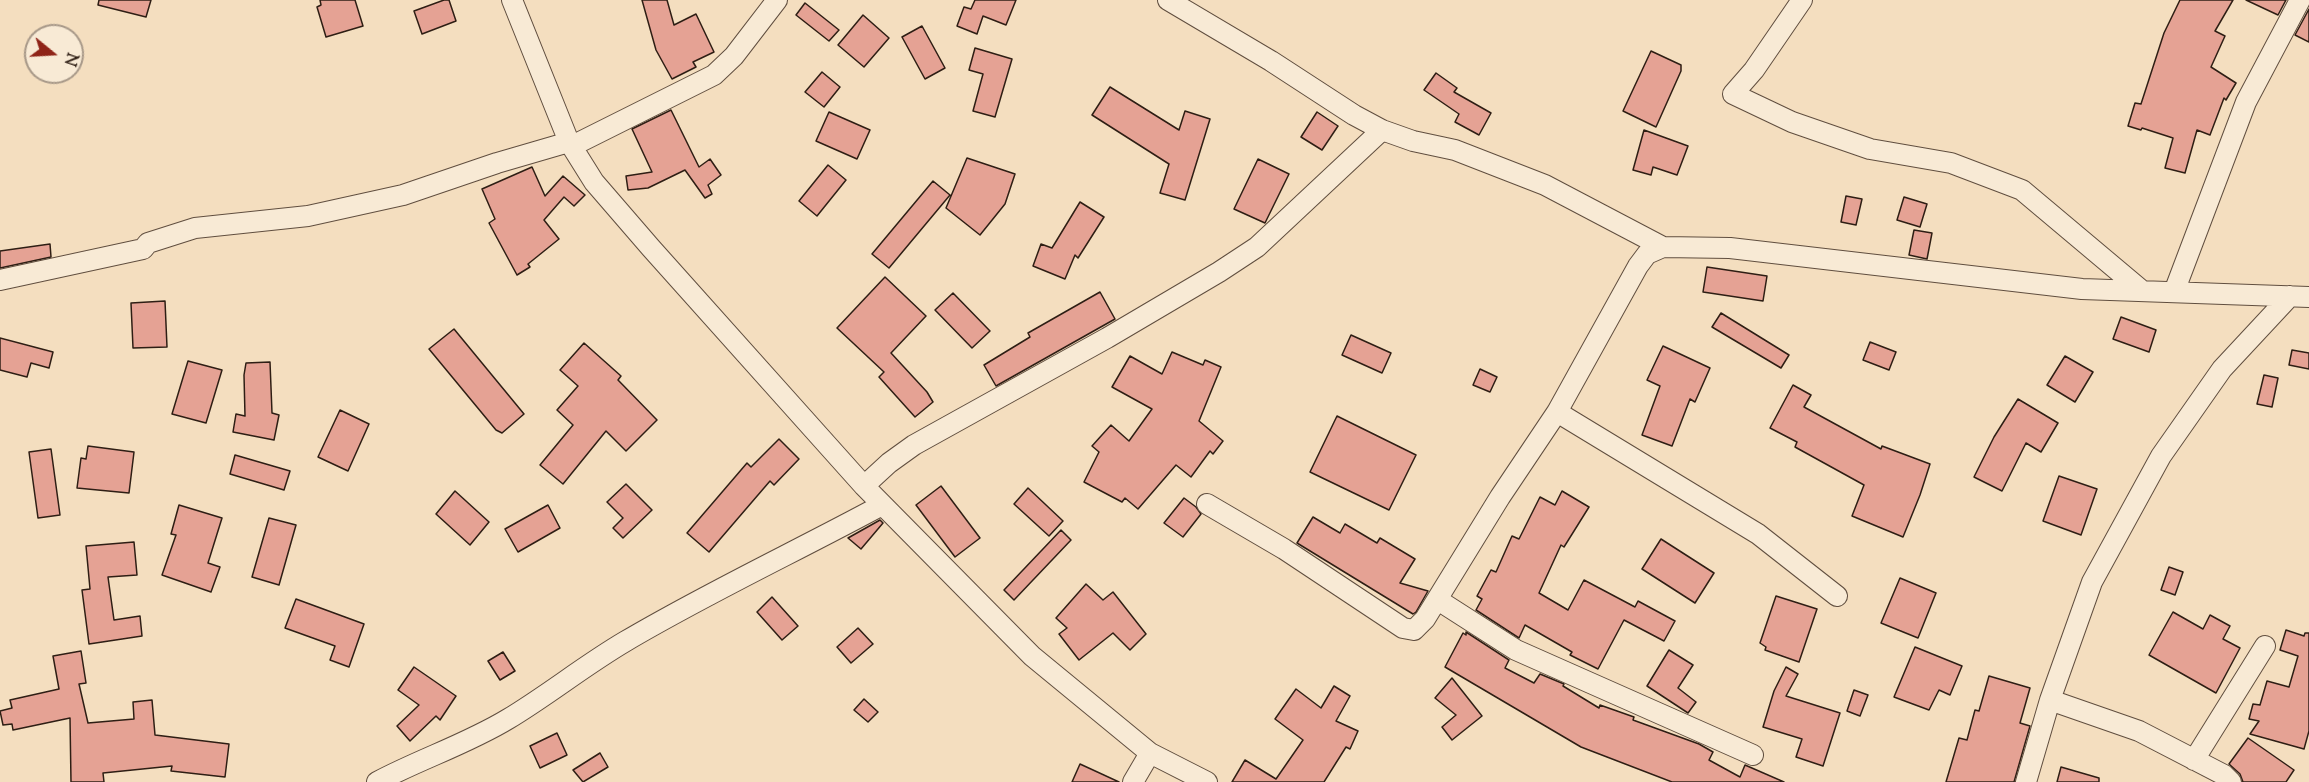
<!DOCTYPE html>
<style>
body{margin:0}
#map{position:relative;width:2309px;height:782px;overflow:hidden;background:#f4debf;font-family:"Sorts Mill Goudy",serif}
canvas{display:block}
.north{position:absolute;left:24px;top:24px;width:60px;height:60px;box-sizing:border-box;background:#f8ead5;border:2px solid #a79888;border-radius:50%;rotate:108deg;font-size:16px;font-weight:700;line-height:24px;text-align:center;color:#2e1e14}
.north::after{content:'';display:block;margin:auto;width:21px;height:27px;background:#8f2418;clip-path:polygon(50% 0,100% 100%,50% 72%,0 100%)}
</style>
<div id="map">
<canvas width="2309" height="782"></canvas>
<div class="north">N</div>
</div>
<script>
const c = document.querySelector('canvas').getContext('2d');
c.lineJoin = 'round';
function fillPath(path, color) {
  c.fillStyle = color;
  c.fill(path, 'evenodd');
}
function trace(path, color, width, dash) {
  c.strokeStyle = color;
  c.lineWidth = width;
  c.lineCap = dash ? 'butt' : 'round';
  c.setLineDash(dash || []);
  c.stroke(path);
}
const building = new Path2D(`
 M99 0H151L146 17 98 5Z
 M320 0H355L363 26 326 37 317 7 321 5Z
 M444 0H449L456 21 422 34 414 11Z
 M642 0H667L674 25 696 14 714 52 693 62 696 67 672 79 656 50Z
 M975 0H1016L1006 25 983 16 977 34 957 26 964 7 971 9Z
 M2180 0H2233L2215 31 2225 36 2211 67 2236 83 2226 100 2224 98 2210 135 2197 130 2185 173 2165 168 2173 138 2142 128 2141 130 2128 126 2135 103 2141 104 2164 33Z
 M2246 0H2286L2278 15Z
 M805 3 839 30 829 41 796 15Z
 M2309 9V42L2295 35Z
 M863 15 889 38 864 67 838 45Z
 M922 26 945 68 925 79 902 37Z
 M975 48 1012 59 995 117 973 111 983 74 969 70Z
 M1651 51 1681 65V71L1656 127 1623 111Z
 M822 72 840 87 824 107 805 92Z
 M1436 73 1457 88 1454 92 1491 113 1479 135 1455 122 1459 114 1424 90Z
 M1110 87 1179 130 1185 111 1210 119 1185 200 1160 193 1169 164 1092 115Z
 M671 110 699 167 710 159 721 175 708 185 712 194 705 198 685 170 648 188 628 190 626 176 652 172 632 129Z
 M829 112 870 130 857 159 816 141Z
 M1317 112 1338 126 1322 150 1301 137Z
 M1644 130 1688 146 1677 175 1653 167 1651 175 1633 170Z
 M967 158 1015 174 1005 204 980 235 946 208Z
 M1258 159 1289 174 1265 223 1234 209Z
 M828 165 846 180 817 216 799 201Z
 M532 167 545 196 563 176 585 195 574 206 564 197 544 220 559 239 528 264 530 267 517 275 489 223 495 219 482 189Z
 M933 181 950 195 889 268 872 254Z
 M1846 196 1862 199 1856 225 1841 222Z
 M1904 197 1927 204 1920 227 1897 220Z
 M1080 202 1104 217 1078 258 1075 255 1065 279 1033 266 1041 244 1052 248Z
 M1914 230 1932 233 1927 259 1909 255Z
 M50 244 51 257 0 268V251Z
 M1707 267 1767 276 1763 301 1703 292Z
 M885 277 926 316 891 353 927 392 933 402 915 417 879 377 884 372 837 328Z
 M1100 292 1115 319 996 386 984 365 1030 337 1028 333Z
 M953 293 990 331 972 348 935 310Z
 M165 301 167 347 133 348 131 303Z
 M1721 313 1789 355 1781 368 1712 327Z
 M2121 317 2156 330 2149 352 2113 339Z
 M454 329 524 414 502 433 496 430 429 349Z
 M1351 335 1391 353 1382 373 1342 355Z
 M0 338 53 352 49 368 31 363 27 377 0 370Z
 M1870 342 1896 352 1889 370 1863 360Z
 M584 343 621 376 618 380 657 420 626 451 606 431 563 484 540 465 573 425 557 410 578 386 560 370Z
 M1663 346 1710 368 1695 402 1690 399 1672 446 1642 435 1660 386 1647 380Z
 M2292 350 2309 353V369L2289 365Z
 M1172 352 1203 365 1205 360 1221 367 1199 421 1223 441 1213 454 1210 451 1191 477 1176 465 1138 509 1125 498 1122 502 1084 482 1099 452 1092 446 1111 425 1129 441 1152 409 1112 387 1130 356 1162 374Z
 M2065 356 2093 372 2075 402 2047 385Z
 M188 361 222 370 206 423 172 414Z
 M270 362 272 413 279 415 274 440 233 432 236 414 245 416 244 375 246 363Z
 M1480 369 1497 377 1490 392 1473 385Z
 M2264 375 2278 378 2272 407 2257 404Z
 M1793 385 1811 395 1804 407 1881 449 1882 446 1930 464 1920 495 1903 537 1852 516 1864 485 1795 447 1797 442 1770 428Z
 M2018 399 2058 423 2041 452 2026 443 2002 491 1974 477 1994 437Z
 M340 410 369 424 348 471 318 457Z
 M1337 416 1416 455 1389 510 1310 472Z
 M779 439 799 459 774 485 770 481 709 552 687 533 747 463 751 467Z
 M88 446 134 452 129 493 77 488 81 458 86 459Z
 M51 449 60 515 38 518 29 452Z
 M235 455 290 471 284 490 230 474Z
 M2059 476 2097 489 2081 535 2043 521Z
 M626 484 652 510 623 538 613 528 623 518 607 502Z
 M941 486 980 538 955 557 916 505Z
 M1028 488 1063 521 1049 536 1014 504Z
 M455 491 489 522 470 545 436 514Z
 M1562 491 1589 507 1564 547 1561 545 1539 593 1568 610 1584 580 1635 607 1638 601 1675 621 1664 641 1624 620 1598 669 1570 655 1572 652 1525 625 1519 638 1476 610 1482 599 1477 596 1491 570 1496 572 1512 536 1519 539 1540 497 1555 505Z
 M1184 498 1196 507 1201 514 1183 537 1164 523Z
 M179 505 222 518 208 563 220 567 211 592 162 575 176 535 171 534Z
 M548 505 560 528 518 552 505 529Z
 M1313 517 1340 533 1345 524 1377 543 1380 538 1415 559 1400 583 1428 591 1416 612 1413 614 1297 543Z
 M269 518 296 525 279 585 252 577Z
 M880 520 883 523 861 549 848 538Z
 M1061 530 1071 540 1014 600 1004 590Z
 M1661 539 1714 573 1695 603 1642 569Z
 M134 542 137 575 108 577 114 620 140 616 142 636 89 644 82 590 90 589 86 546Z
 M2169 567 2183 572 2175 595 2161 590Z
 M1900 578 1936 593 1918 638 1881 623Z
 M1086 584 1103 600 1113 592 1146 634 1130 650 1113 633 1079 660 1059 634 1067 628 1056 618Z
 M1776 596 1817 609 1799 662 1765 650 1766 647 1760 643Z
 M772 597 798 626 782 640 757 612Z
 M296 599 364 624 349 667 330 660 335 646 285 628Z
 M2173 612 2203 629 2210 615 2230 626 2223 639 2240 648 2216 693 2149 655Z
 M858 628 873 644 851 663 837 647Z
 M2286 630 2304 636 2305 633H2309V731L2304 749 2250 734 2259 721 2249 719 2253 704 2260 705 2267 681 2289 687 2298 656 2280 650Z
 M1466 632 1509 660 1505 668 1534 683 1540 674 1564 684 1563 686 1599 708 1600 705 1634 717 1633 720 1699 744 1713 752 1709 760 1740 777 1745 765 1784 782H1672L1581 747 1445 667 1463 633 1466 635Z
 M1915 647 1962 666 1950 695 1939 690 1929 710 1894 697Z
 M1669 650 1693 665 1678 688 1696 702 1688 713 1647 686Z
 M81 651 86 683 79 684 88 723 134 719 133 702 152 700 155 735 229 744 225 777 171 771 172 766 103 773 104 782H71L70 718 13 730 12 724 3 725 0 711 12 708 10 700 59 689 53 656Z
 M503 652 515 671 500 680 488 661Z
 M414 667 456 696 440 720 436 716 410 741 397 726 419 705 398 690Z
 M1786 667 1798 674 1786 696 1840 713 1823 766 1796 757 1802 739 1763 727 1774 691Z
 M1989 676 2030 688 2020 723 2030 726 2014 782H1946L1959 738 1967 740 1975 710 1979 711Z
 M1452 678 1482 716 1452 740 1442 727 1456 715 1435 698Z
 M1334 686 1350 696 1336 721 1358 731 1350 749 1346 747 1324 782H1232L1245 760 1276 779 1303 740 1275 719 1296 689 1321 708Z
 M1854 690 1868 695 1860 716 1847 711Z
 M864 699 878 712 868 722 854 710Z
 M557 733 567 755 540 768 530 746Z
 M2248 738 2294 770 2286 782H2243L2240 774 2229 764Z
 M600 753 608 767 583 782 573 770Z
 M1080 764 1119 782H1072Z
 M2061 767 2099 778V782H2057Z`);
const minor = new Path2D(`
 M512 0 569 142 594 182 651 248 864 486 1032 656 1150 753 1207 782
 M1168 0 1271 61 1354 115 1382 130 1413 141 1455 150 1545 185 1663 247
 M1802 0 1754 70 1733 94 1792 122 1870 149 1951 163 2022 190 2141 290
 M572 146 714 75 734 56 777 0
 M0 280 143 249 148 243 195 228 308 216 403 195 497 163 569 142
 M2174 292 2246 102 2300 0
 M1557 412 1758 534 1837 596
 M864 486 889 463 914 445 1107 338 1219 272 1257 247 1382 130
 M1207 504 1284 549 1403 628 1414 630 1425 619 1500 497 1557 412 1638 266 1647 254 1663 247 1730 248 2082 289 2309 297
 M1438 600 1516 650 1753 755
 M2050 700 2139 731 2224 775 2231 782
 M2194 760 2265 646
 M377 782C420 759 467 744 508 719 548 695 585 665 626 641 709 592 797 551 882 505
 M1133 782 1150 753
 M2026 782 2050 700 2092 582 2161 456 2222 369 2290 296`);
fillPath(building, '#e5a294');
trace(building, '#2e1e14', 1.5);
trace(minor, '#604e3f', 22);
trace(minor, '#f8ead5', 20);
</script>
